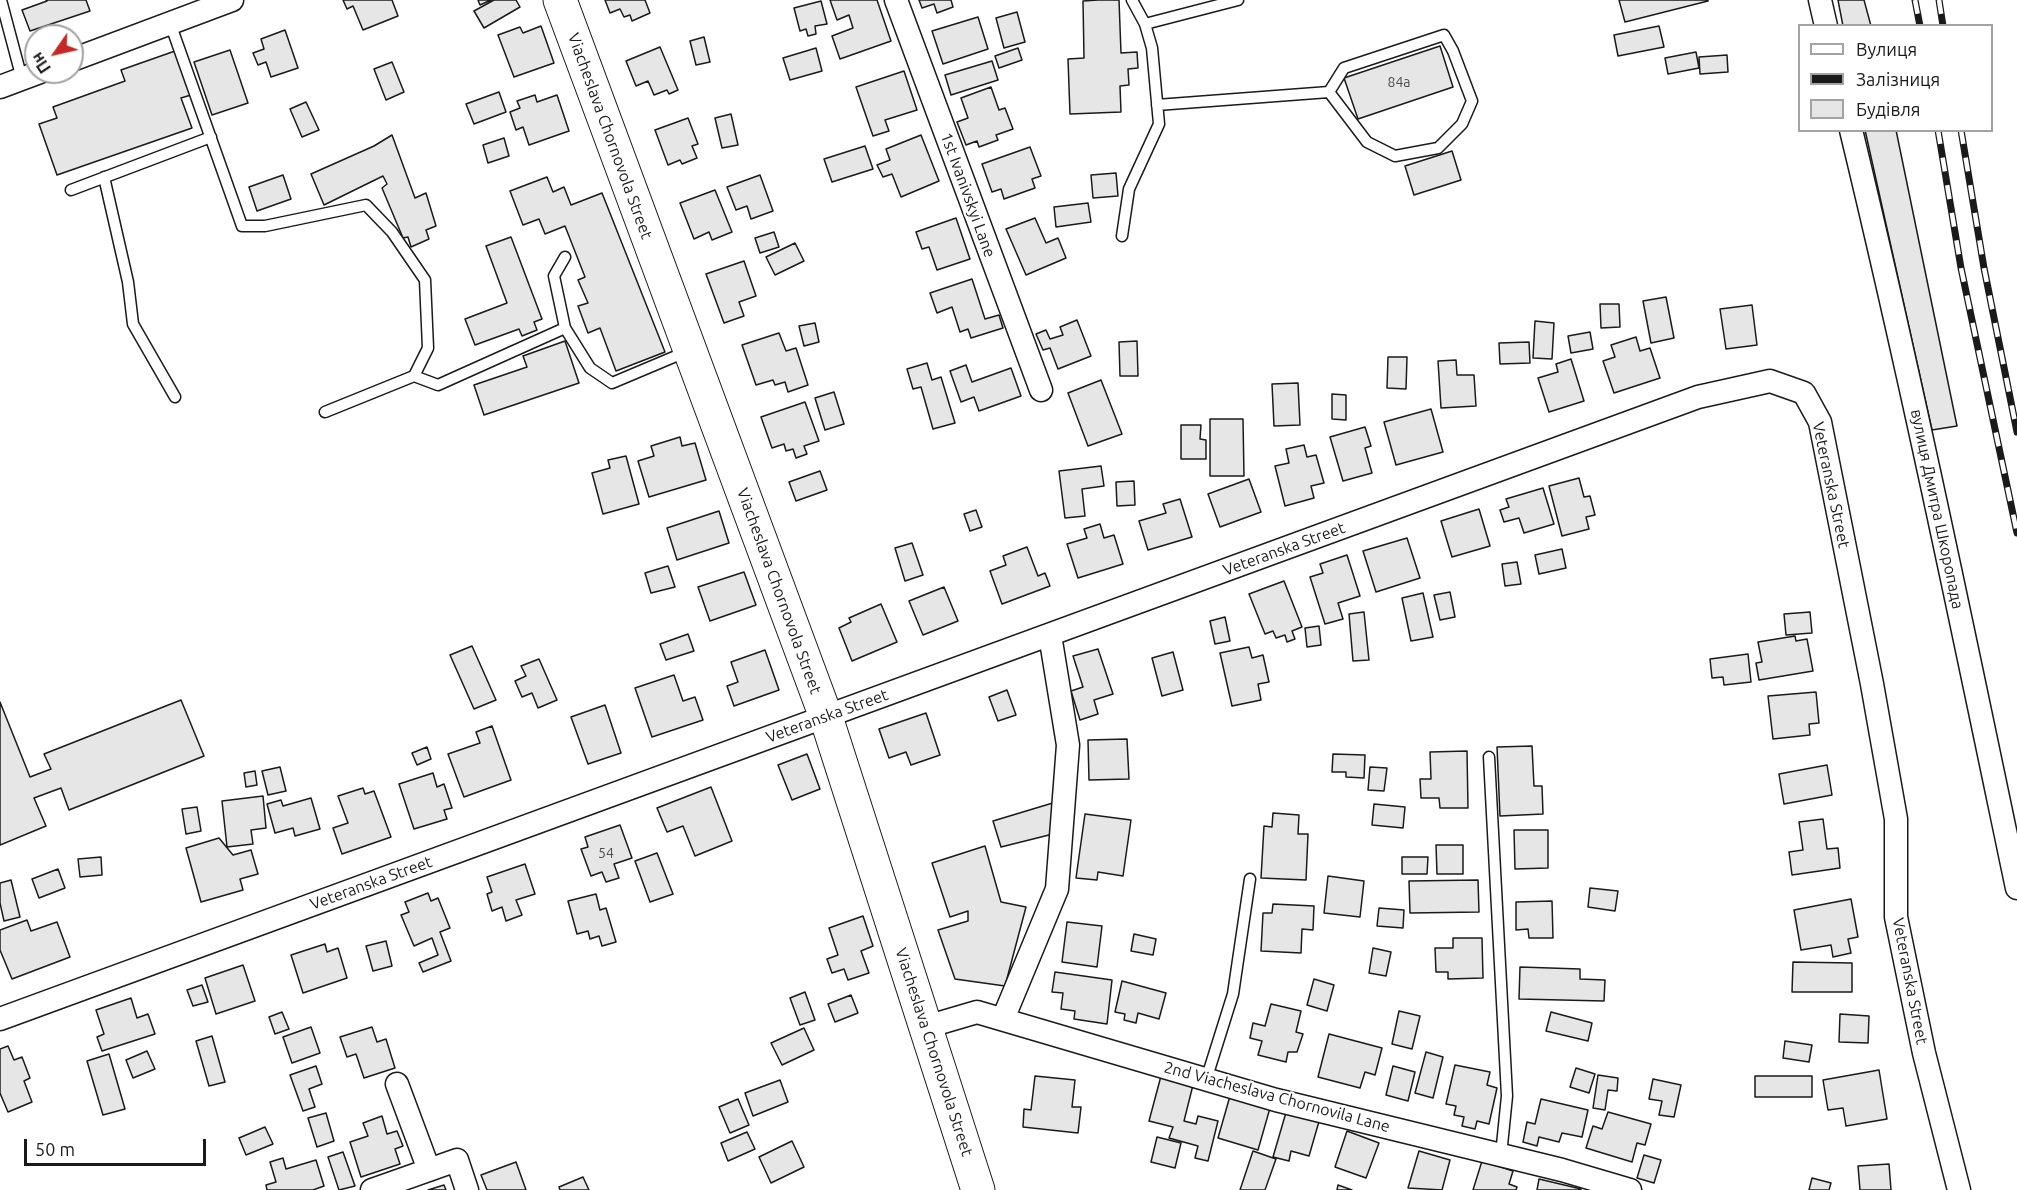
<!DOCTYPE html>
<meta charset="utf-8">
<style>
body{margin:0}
#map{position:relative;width:2017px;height:1190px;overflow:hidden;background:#fff;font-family:Ubuntu,sans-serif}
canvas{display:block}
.legend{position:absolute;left:1798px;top:24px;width:195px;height:108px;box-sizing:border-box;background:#fff;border:2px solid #a3a3a3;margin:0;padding:8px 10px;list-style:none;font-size:18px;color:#1a1a1a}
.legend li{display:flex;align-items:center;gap:12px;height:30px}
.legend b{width:30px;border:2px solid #a3a3a3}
.north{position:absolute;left:24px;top:24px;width:60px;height:60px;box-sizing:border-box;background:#fff;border:2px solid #a3a3a3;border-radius:50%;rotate:236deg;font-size:16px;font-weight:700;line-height:24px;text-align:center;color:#1a1a1a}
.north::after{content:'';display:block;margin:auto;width:21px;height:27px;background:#c62828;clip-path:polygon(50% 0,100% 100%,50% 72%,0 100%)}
.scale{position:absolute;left:24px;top:1139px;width:182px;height:27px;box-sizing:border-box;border:3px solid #1a1a1a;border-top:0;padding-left:8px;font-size:18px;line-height:21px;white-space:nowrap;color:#1a1a1a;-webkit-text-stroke:4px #fff;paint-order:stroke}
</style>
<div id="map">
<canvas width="2017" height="1190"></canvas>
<ul class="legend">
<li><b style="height:8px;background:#fff"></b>Вулиця</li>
<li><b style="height:8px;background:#1a1a1a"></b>Залізниця</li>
<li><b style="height:16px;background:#e6e6e6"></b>Будівля</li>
</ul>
<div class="north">Пн</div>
<div class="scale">50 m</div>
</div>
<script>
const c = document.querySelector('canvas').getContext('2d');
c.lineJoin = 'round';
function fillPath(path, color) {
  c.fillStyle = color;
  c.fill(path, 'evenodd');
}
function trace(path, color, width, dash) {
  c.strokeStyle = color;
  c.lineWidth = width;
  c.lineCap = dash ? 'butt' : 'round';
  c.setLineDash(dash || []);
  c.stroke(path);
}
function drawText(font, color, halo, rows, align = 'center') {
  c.font = font + ' Ubuntu,sans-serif';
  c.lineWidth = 4.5;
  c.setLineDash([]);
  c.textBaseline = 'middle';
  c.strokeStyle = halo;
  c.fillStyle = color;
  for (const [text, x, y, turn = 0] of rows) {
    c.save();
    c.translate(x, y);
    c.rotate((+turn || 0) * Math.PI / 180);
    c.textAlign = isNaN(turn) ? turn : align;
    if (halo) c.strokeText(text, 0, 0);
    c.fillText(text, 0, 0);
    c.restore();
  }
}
const building = new Path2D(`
 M46 0H86L90 11 30 31 22 10 47 1Z
 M343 0H392L398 16 363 30 353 6 347 9Z
 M478 0H491L480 5Z
 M494 0H516L520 7 484 28 474 11Z
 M605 0H645L650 13 632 21 630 15 624 17 620 9 610 13Z
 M830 0H877L891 41 840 59 832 36 853 28 849 15 837 20Z
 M919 0H951L953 7 937 13 934 4 922 8Z
 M1098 0H1119L1121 53 1137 52 1138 68 1128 69 1129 85 1120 86 1121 112 1070 114 1068 59 1084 58 1083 1Z
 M1619 0H1708V1L1625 22Z
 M1838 0H1864L1871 26H1843Z
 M821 1 827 24 815 26 816 34 808 36 806 29 800 31 794 8Z
 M1017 12 1025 42 1004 48 996 18Z
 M978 17 988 49 943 64 932 31Z
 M541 26 554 63 514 77 498 35 520 27 523 33Z
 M1659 26 1664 47 1618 56 1614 35Z
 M285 30 298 68 271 77 266 62 258 65 253 53 264 49 261 39Z
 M704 37 710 62 696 65 690 41Z
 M1440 46 1453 87 1358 119 1344 78Z
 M660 47 678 90 669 94 667 90 654 95 648 81 636 86 626 61Z
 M816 48 822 71 790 80 783 58Z
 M1018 48 1022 60 999 68 995 56Z
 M230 50 248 103 212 115 194 62Z
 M175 51 191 95 181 98 192 128 57 175 39 124 57 118 53 107 125 81 121 70Z
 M1696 52 1699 68 1668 74 1665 58Z
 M1727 55 1728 72 1700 74 1699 57Z
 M992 61 998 80 951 95 945 75Z
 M392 62 404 92 386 100 374 69Z
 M904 71 917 110 885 120 889 131 873 136 856 87Z
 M991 87 999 110 1005 108 1013 129 996 135 998 140 979 147 977 141 966 145 957 122 968 118 961 98Z
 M499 92 506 112 474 124 466 104Z
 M535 95 537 102 557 95 569 131 529 145 523 127 516 130 510 112 520 108 517 101Z
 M306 102 319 130 302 137 290 109Z
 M731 114 738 145 722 148 715 118Z
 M688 118 698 144 692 146 697 158 682 164 680 160 668 165 655 130Z
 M1865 130H1896L1957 426 1932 430Z
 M392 135 415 198 426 193 436 226 426 230 429 239 411 247 408 237 403 238 382 188 387 184 383 176 324 205 311 174 374 146Z
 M921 135 939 181 901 197 892 174 883 177 877 165 890 160 886 149Z
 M504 138 509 156 488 163 483 145Z
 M865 146 873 169 832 182 824 159Z
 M1030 147 1041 176 1032 179 1035 188 1004 199 1001 189 992 192 982 164Z
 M1452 151 1461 180 1414 195 1405 166Z
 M1116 173 1118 196 1093 198 1091 175Z
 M283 175 291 199 257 211 249 187Z
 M760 175 773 211 751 219 747 206 736 210 727 187Z
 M547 177 553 192 564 187 571 205 602 193 665 352 616 371 600 328 588 333 578 306 588 303 578 280 585 277 565 226 545 234 539 219 523 225 510 191Z
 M715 190 732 232 712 240 709 232 694 239 680 203Z
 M1088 203 1091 222 1056 227 1054 207Z
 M956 218 970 259 937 270 929 247 922 249 916 232Z
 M1035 218 1046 243 1058 238 1066 258 1026 275 1006 229Z
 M774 232 779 247 760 253 755 238Z
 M511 237 542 319 534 322 537 330 522 336 519 329 475 345 465 319 507 303 486 246Z
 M795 243 804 261 775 275 766 257Z
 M744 261 756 296 739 302 744 316 724 323 706 274Z
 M972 279 985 319 999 315 1003 328 971 338 968 329 960 332 952 307 937 313 930 293Z
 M1666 297 1674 338 1651 343 1643 301Z
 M1600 304H1619L1620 327 1601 328Z
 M1752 305 1757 345 1726 349 1720 309Z
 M1077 320 1091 356 1058 369 1050 348 1043 350 1036 334 1046 330 1050 339 1063 335 1060 327Z
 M1535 321 1554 323 1552 359 1533 358Z
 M815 323 819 342 804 346 799 326Z
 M1590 332 1593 349 1571 353 1568 336Z
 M779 333 786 351 796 348 808 385 788 392 785 382 775 385 773 380 756 385 742 345Z
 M1636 337 1640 351 1650 348 1660 378 1614 393 1603 361 1615 357 1611 345Z
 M565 341 579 383 484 415 474 385 527 367 523 356Z
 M1137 341 1138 376H1120L1119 342Z
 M1529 342 1530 363 1500 364 1499 343Z
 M1388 357H1407L1406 389 1387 388Z
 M1571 359 1584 401 1549 412 1538 378 1558 372 1556 364Z
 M1456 360 1457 375H1474L1476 406 1441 408 1438 361Z
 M927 363 932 380 941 377 955 423 933 429 921 387 913 389 907 369Z
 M966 365 972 382 1011 368 1021 396 979 411 974 397 961 402 950 371Z
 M1101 380 1122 434 1088 446 1068 393Z
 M1298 383 1300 425 1274 426 1272 384Z
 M834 392 844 424 825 430 815 398Z
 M1332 394 1346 395V420L1332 419Z
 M805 402 819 441 804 446 807 454 796 458 793 449 786 451 784 444 772 448 761 417Z
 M1431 409 1443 452 1396 465 1384 422Z
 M1210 419H1243L1244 476H1210Z
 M1181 425H1201L1200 439 1206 440V459H1181Z
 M1365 427 1371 446 1365 448 1372 473 1343 481 1330 437Z
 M680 437 682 446 695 443 706 480 649 497 638 461 654 456 651 446Z
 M1304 445 1307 457 1316 455 1324 483 1311 486 1314 498 1285 506 1275 466 1289 463 1286 449Z
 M626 456 639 504 603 514 592 473 610 468 608 460Z
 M1101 466 1104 486 1082 489 1085 516 1065 518 1059 471Z
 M820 471 827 490 796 501 789 482Z
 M1579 478 1584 497 1590 496 1595 515 1586 517 1589 529 1562 536 1549 486Z
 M1249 479 1261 512 1220 527 1208 494Z
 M1134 481 1135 505 1117 506 1116 482Z
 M1543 488 1554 524 1524 533 1519 518 1504 522 1500 510 1509 507 1506 499Z
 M1180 499 1192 537 1148 550 1139 521 1166 513 1163 504Z
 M1479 509 1490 546 1452 557 1441 521Z
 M976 510 982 527 970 531 964 514Z
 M719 511 729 543 677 560 667 528Z
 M1100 524 1104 538 1114 535 1123 564 1078 578 1067 544 1087 538 1084 529Z
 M1407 538 1420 578 1376 592 1363 551Z
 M912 543 923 575 905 581 895 548Z
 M1027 547 1038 576 1045 573 1050 586 1002 604 990 571 1006 565 1003 556Z
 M1562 549 1566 568 1539 574 1535 555Z
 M1347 555 1360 596 1338 603 1343 619 1325 624 1310 577 1323 573 1320 564Z
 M1517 562 1521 584 1505 586 1502 564Z
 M668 566 675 587 651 593 645 573Z
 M744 572 756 605 710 621 698 587Z
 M1284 581 1302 627 1292 631 1295 639 1287 642 1285 635 1276 638 1273 631 1265 634 1249 594Z
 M944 587 958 621 923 635 909 601Z
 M1450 592 1455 617 1440 620 1434 595Z
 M1423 593 1433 637 1411 641 1402 598Z
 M881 604 897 642 852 661 839 628 851 622 849 618Z
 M1364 612 1369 660 1353 661 1349 614Z
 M1810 612 1812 633 1786 635 1784 614Z
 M1225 617 1230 641 1215 644 1210 621Z
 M1319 626 1321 645 1307 647 1305 628Z
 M688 634 694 651 666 660 660 644Z
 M1795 636 1796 641 1807 639 1813 671 1759 680 1756 663 1762 662 1758 642Z
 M472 646 496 700 474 709 450 655Z
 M1249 647 1252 658 1263 655 1269 682 1258 684 1261 700 1232 706 1220 653Z
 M1098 649 1113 694 1094 700 1098 714 1080 720 1071 691 1083 687 1073 656Z
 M765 650 779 690 734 706 727 686 738 682 731 662Z
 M1173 652 1183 690 1162 696 1152 658Z
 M1748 654 1751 682 1724 685 1723 677 1712 678 1710 659Z
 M539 659 557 700 538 708 532 693 522 697 515 681 526 676 521 666Z
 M674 675 683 701 695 697 703 720 652 737 635 688Z
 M1007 690 1016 715 998 721 989 697Z
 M1816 692 1819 723 1809 724 1810 735 1773 739 1768 696Z
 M181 700 204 756 69 810 61 788 34 798 46 826 0 845V702L30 777 51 769 44 754Z
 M605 705 621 753 588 764 571 717Z
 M926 713 940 755 911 765 906 752 889 758 879 729Z
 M492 726 511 780 464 797 448 754 480 743 476 732Z
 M1127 739 1129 779 1089 780 1088 740Z
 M1532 746 1534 786H1542L1543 814 1500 816 1497 747Z
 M427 747 431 759 417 765 412 753Z
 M1467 751 1468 808H1440L1439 798H1421L1420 779H1431L1430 752Z
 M807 754 820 789 792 800 778 765Z
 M1333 754 1365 755 1364 778 1346 777V772H1332Z
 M1827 765 1832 795 1784 804 1779 774Z
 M280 767 286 791 268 795 262 771Z
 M1370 767 1387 768 1384 791 1368 790Z
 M255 771 257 785 246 787 244 773Z
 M433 773 437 787 444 784 452 808 444 810 447 819 414 829 399 784Z
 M711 787 732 841 695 856 683 826 667 832 657 808Z
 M363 788 365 794 374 791 391 837 342 854 333 828 348 823 338 796Z
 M263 796 266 828 251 830 253 844 227 847 222 801Z
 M311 798 320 829 295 836 293 828 275 833 267 804 281 800 283 806Z
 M1056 802 1053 834 1001 847 993 821Z
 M1374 804 1405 807 1403 828 1372 825Z
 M197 807 201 831 186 834 182 809Z
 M1273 813 1299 815 1298 834H1308L1306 880 1261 878 1264 826 1272 827Z
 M1085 814 1131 820 1123 876 1098 872 1097 880 1076 878Z
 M1823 819 1827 849 1838 848 1840 868 1792 875 1789 852 1803 850 1799 822Z
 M620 825 632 858 614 864 619 878 606 882 602 872 591 876 581 849 588 847 585 837Z
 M1514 830H1548V868L1515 869Z
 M219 838 233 855 251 850 258 874 240 879 243 890 201 902 186 848Z
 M1436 845H1463V874H1437Z
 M985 846 1001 902 1026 907 1005 986 955 979 938 930 968 921V911L950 917 932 863Z
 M657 853 673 894 650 902 635 861Z
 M101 857 102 875 80 877 78 859Z
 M1402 857H1428L1427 874H1402Z
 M525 864 535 894 516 900 522 915 506 921 502 907 492 911 487 894 492 892 487 877Z
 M58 869 65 888 39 898 32 879Z
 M1328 876 1364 881 1360 917 1324 913Z
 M11 880 20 917 4 921 0 903V883Z
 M1478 880 1479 912 1410 913 1409 881Z
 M1590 888 1618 891 1615 911 1588 907Z
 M428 893 431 901 438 898 450 928 440 932 451 961 423 972 419 963 438 955 432 938 414 946 401 915 409 912 405 902Z
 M596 894 600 910 606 908 616 942 602 946 599 936 590 939 588 931 577 934 568 901Z
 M1851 899 1858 937 1848 939 1851 953 1833 957 1831 945 1801 950 1794 910Z
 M1552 901 1553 938H1529L1528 929 1516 930V902Z
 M1273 904 1314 906 1313 930 1302 929 1301 953 1261 951 1263 913H1272Z
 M1379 908 1404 910 1403 928 1377 926Z
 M863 916 873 946 861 951 869 973 848 980 844 969 832 973 827 959 838 955 829 928Z
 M27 920 31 931 57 922 70 957 12 979 0 950V930Z
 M1067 922 1102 926 1097 967 1062 962Z
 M1134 934 1156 939 1153 955 1131 951Z
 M1453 938H1482L1483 978 1448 979V972H1436L1435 948H1453Z
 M386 941 392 966 373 971 366 946Z
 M325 944 327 952 338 948 347 978 303 993 291 955Z
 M1373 948 1391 952 1386 976 1369 973Z
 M1793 962 1852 963V992H1792Z
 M243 965 255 1001 216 1014 205 978Z
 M1520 967 1580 969V979L1605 980 1604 1001 1519 999Z
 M1055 972 1112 980 1107 1024 1074 1019 1075 1011 1061 1009 1063 993 1052 992Z
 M1314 979 1334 985 1327 1011 1307 1005Z
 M1122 981 1166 993 1159 1019 1138 1013 1136 1023 1124 1020 1125 1014 1115 1012Z
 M202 985 208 1002 193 1006 187 990Z
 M805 992 815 1020 800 1025 790 998Z
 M851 995 858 1013 835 1022 828 1004Z
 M131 998 137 1018 148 1014 155 1034 102 1051 97 1037 104 1034 96 1010Z
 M1271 1004 1301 1011 1296 1032 1303 1034 1297 1052H1288L1286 1062 1258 1055 1262 1041 1250 1038 1253 1023 1265 1026Z
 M1399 1011 1420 1016 1412 1049 1392 1044Z
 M282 1012 289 1029 275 1034 269 1017Z
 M1551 1012 1592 1023 1588 1041 1546 1031Z
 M1840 1014 1869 1016 1868 1043 1839 1042Z
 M311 1027 320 1053 292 1063 283 1037Z
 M372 1027 377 1042 386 1039 395 1068 364 1078 356 1054 347 1057 340 1037Z
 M804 1028 814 1050 782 1065 771 1043Z
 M1329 1034 1382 1048 1375 1075 1365 1072 1360 1088 1318 1077Z
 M212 1036 225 1082 209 1086 196 1041Z
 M1785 1041 1812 1045 1809 1062 1783 1058Z
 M8 1046 14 1060 22 1057 30 1078 24 1081 32 1102 8 1112 0 1093V1049Z
 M147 1051 155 1069 133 1078 126 1060Z
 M1426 1052 1443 1057 1433 1098 1415 1093Z
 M109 1054 125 1109 103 1115 87 1061Z
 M1455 1065 1490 1072 1487 1085 1497 1088 1489 1124 1477 1121 1475 1129 1462 1126 1464 1117 1454 1115 1456 1106 1446 1104Z
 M316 1066 322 1084 309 1089 315 1107 303 1111 290 1075Z
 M1393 1066 1415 1072 1408 1101 1386 1095Z
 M1576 1068 1595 1074 1589 1093 1570 1087Z
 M1879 1070 1887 1119 1846 1126 1843 1108 1828 1110 1823 1080Z
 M1598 1075 1618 1078 1617 1091 1608 1090 1605 1110 1593 1108Z
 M1035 1076 1075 1080 1072 1107H1081L1078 1133 1023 1127 1024 1109 1031 1110Z
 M1161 1076 1193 1085 1184 1121 1196 1124 1198 1116 1218 1121 1208 1161 1195 1158 1198 1146 1169 1138 1173 1127 1149 1121Z
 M1755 1076H1812V1097H1755Z
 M1653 1079 1681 1085 1674 1117 1659 1115 1662 1101 1649 1099Z
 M780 1080 788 1102 753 1116 745 1093Z
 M1230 1096 1270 1108 1258 1150 1218 1138Z
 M738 1099 749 1125 730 1133 719 1107Z
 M1541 1099 1588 1110 1582 1137 1562 1133 1559 1142 1539 1137 1537 1146 1523 1142 1527 1122 1535 1124Z
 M1287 1109 1320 1118 1309 1156 1291 1151 1289 1161 1273 1157Z
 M1608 1112 1651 1124 1645 1145 1637 1143 1632 1162 1586 1148 1593 1126 1602 1129Z
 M326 1113 334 1141 317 1147 308 1118Z
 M382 1116 387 1134 397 1131 403 1146 395 1149 400 1164 361 1177 350 1142 368 1136 363 1123Z
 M265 1127 273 1144 246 1155 239 1138Z
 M1347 1131 1379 1143 1366 1178 1335 1167Z
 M747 1132 755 1149 728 1161 721 1143Z
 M1157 1137 1181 1143 1175 1168 1151 1162Z
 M792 1141 804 1167 771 1183 759 1157Z
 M1253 1151 1276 1159 1265 1190H1240Z
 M1419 1151 1450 1160 1442 1190 1408 1188Z
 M343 1152 355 1186 339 1190 328 1157Z
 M1644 1155 1661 1160 1654 1183 1637 1178Z
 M283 1158 286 1169 316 1160 324 1186 313 1190H267L266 1185 276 1182 270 1162Z
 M1482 1161 1513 1171 1509 1184 1517 1187 1516 1190H1473Z
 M516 1162 526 1190H487L481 1175Z
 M1889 1164 1891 1190H1860L1858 1166Z
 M583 1177 589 1190H560L559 1187Z
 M1812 1178 1831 1183 1829 1190H1809Z
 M1539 1179 1581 1189V1190H1537Z
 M444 1185 446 1190H428Z
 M1338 1185 1352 1190H1337Z`);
const service = new Path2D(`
 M1 0 22 79
 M170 23 242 226H265L366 205 392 232 425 280 428 348 414 376
 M1145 24 1238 0
 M1444 35 1453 51 1472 101 1462 124 1438 148 1395 156 1367 142 1329 92 1344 68Z
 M1157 105 1329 92
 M104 177 128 282 133 324 175 397
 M71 190 211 137
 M1122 236 1129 189 1159 124 1152 48 1145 24 1132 0
 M565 328 554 276 565 257
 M325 412 414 376 438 385 565 328 590 368 612 383 688 351
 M1489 757 1507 1096 1501 1155
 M1206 1080 1233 994 1250 879`);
const minor = new Path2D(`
 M896 0 1041 390
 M1820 0 1826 26
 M72 60 232 0
 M0 87 40 72
 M1851 130C1912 382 1964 635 2017 888
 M0 1019 1698 397 1770 381 1804 393 1820 422 1872 684 1896 819V917L1924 1053 1959 1190
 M1003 1019 1057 889 1068 745 1050 635
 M926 1027 977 1012 1276 1100 1562 1170 1630 1190
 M397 1084 429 1170
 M372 1190 457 1160 467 1190`);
const primary = new Path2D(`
 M560 0 826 717 978 1190`);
const rail = new Path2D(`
 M1915 0 1920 26
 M1939 0 1943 26
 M1938 130 1961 268 2017 533
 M1961 130 1984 268 2017 432`);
const numberNames = [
 ["84а",1399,82],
 ["54",606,853]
];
const streetNames = [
 ["Viacheslava Chornovola Street",610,136,70],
 ["1st Ivanivskyi Lane",968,195,70],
 ["Veteranska Street",1831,485,78],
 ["вулиця Дмитра Шкоропада",1937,509,78],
 ["Veteranska Street",1284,549,-20],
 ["Viacheslava Chornovola Street",779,591,70],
 ["Veteranska Street",827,716,-20],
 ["Veteranska Street",371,883,-20],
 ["Veteranska Street",1910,981,79],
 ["Viacheslava Chornovola Street",934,1052,72],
 ["2nd Viacheslava Chornovila Lane",1277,1097,15]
];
fillPath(building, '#e6e6e6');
trace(building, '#1a1a1a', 1.5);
trace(service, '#1a1a1a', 13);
trace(minor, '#1a1a1a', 25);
trace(primary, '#1a1a1a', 35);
trace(service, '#fff', 10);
trace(minor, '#fff', 22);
trace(primary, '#fff', 33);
trace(rail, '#1a1a1a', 7);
trace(rail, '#fff', 4.5, [14]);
drawText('14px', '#4d4d4d', null, numberNames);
drawText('16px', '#1a1a1a', '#fff', streetNames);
</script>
